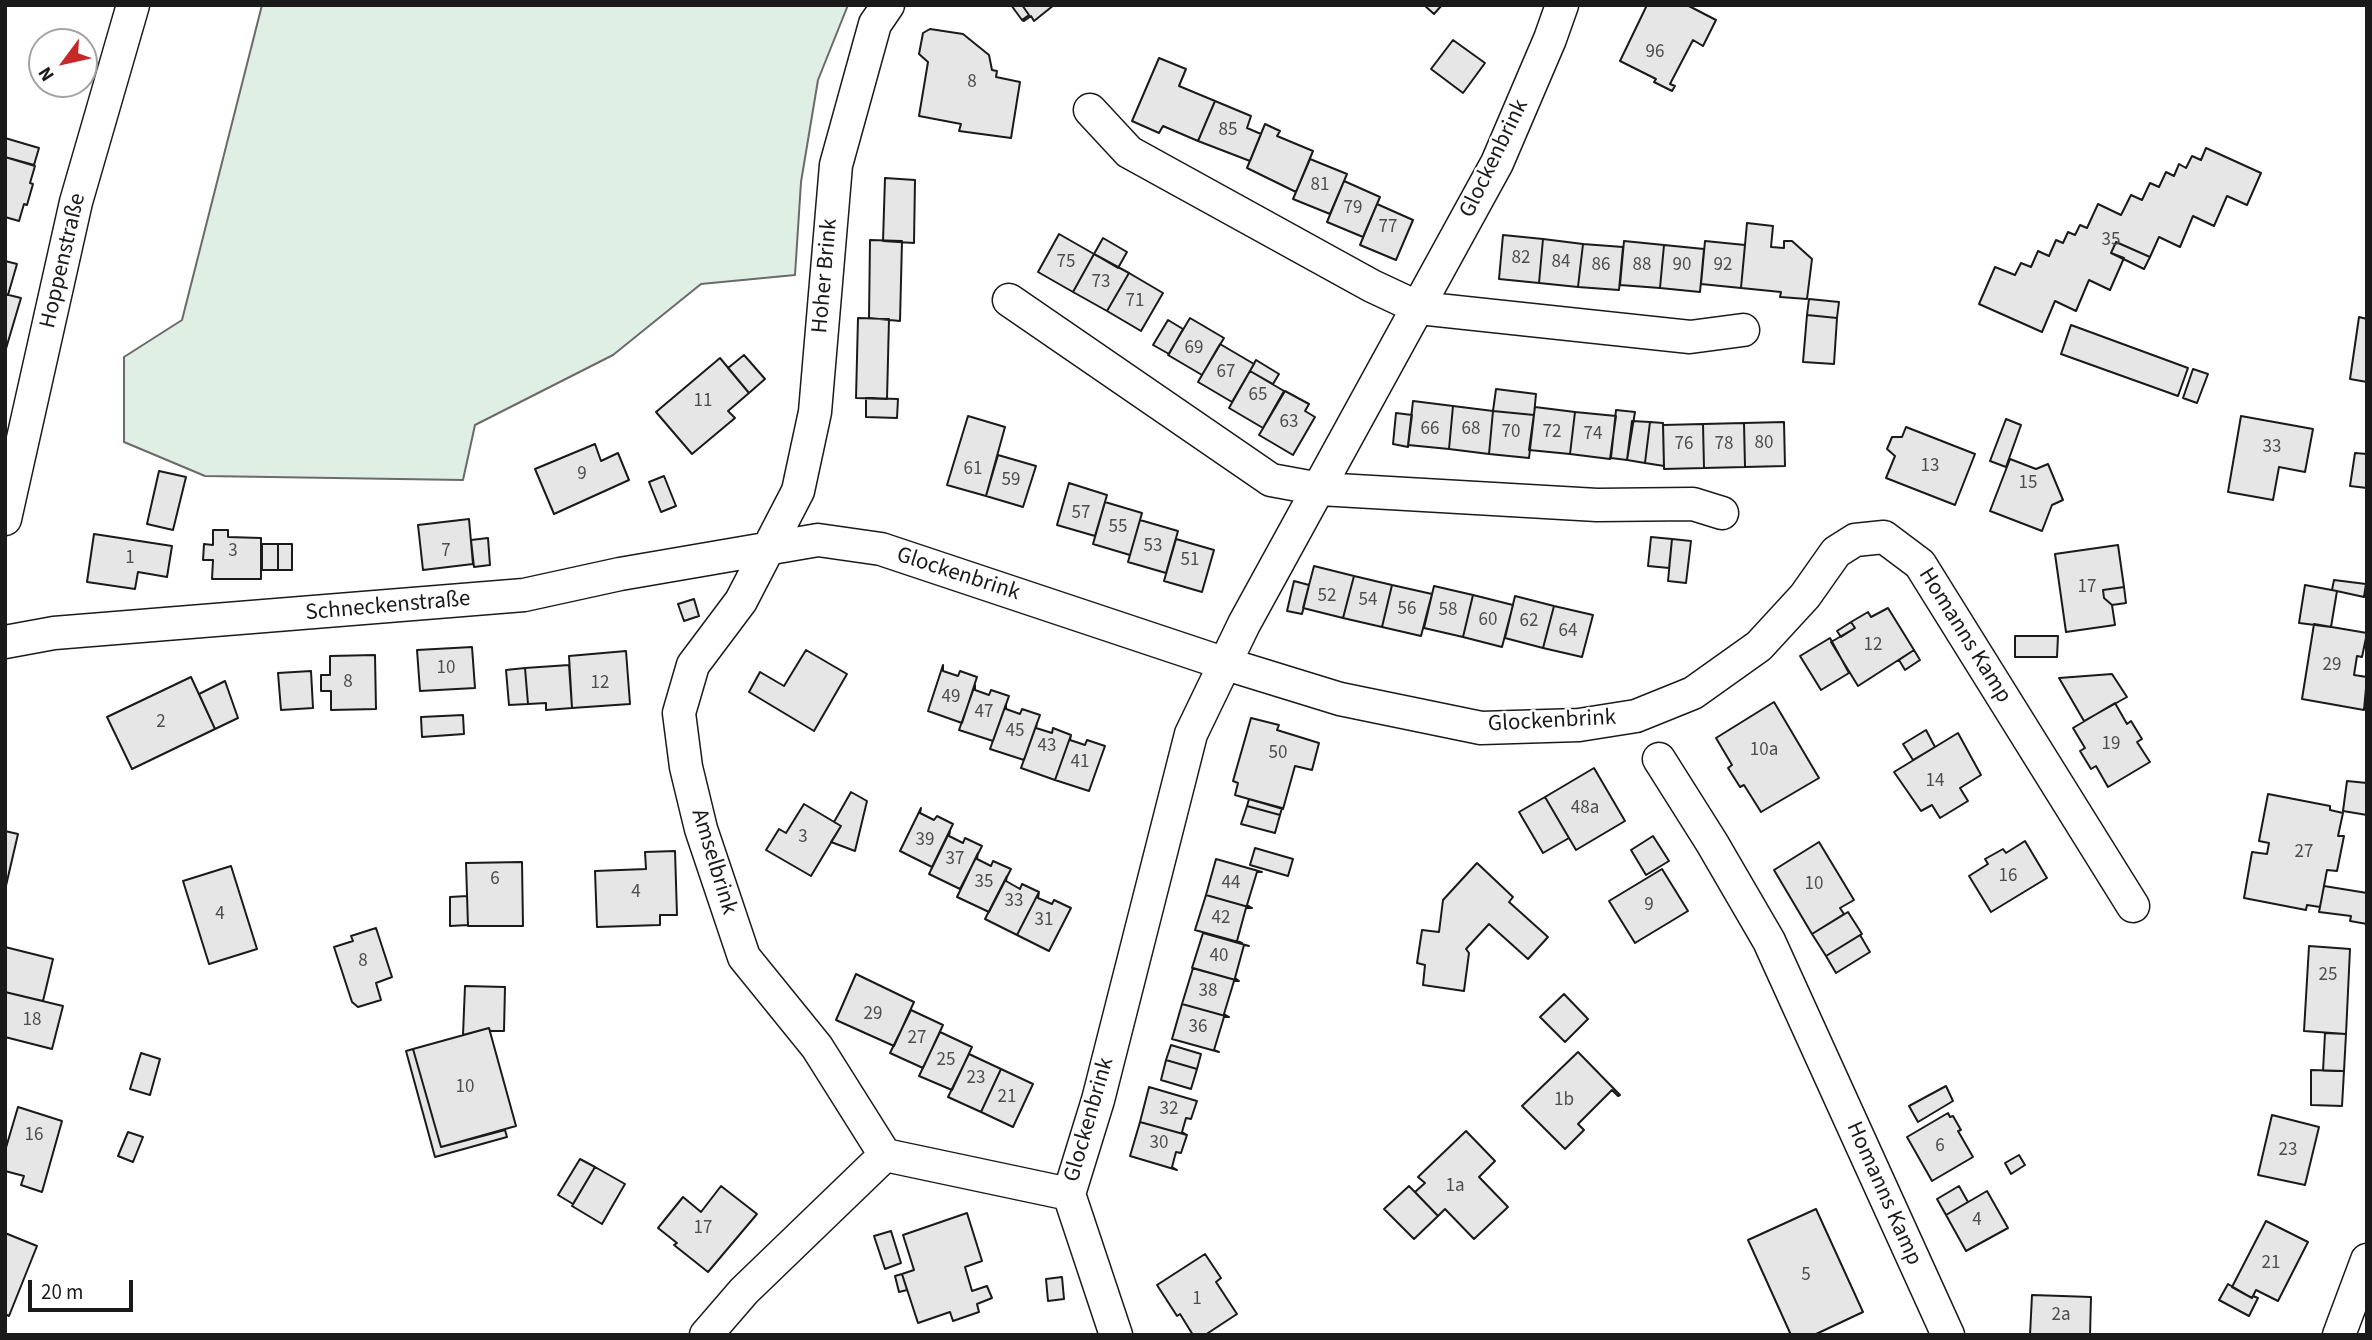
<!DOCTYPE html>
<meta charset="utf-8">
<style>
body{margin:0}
#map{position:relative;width:2372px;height:1340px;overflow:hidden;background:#fff;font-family:"Source Sans 3",sans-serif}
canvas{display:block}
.frame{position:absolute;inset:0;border:7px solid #1a1a1a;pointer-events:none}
.north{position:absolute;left:28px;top:28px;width:70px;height:70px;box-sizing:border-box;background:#fff;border:2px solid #a3a3a3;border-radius:50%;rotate:237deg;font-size:19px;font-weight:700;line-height:28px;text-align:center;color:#1a1a1a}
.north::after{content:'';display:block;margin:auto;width:24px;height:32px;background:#c62828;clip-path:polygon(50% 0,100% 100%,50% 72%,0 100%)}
.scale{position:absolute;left:28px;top:1280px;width:105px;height:32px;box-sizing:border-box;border:4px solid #1a1a1a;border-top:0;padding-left:9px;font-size:21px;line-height:24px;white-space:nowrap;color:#1a1a1a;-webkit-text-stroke:5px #fff;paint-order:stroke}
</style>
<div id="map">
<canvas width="2372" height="1340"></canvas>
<div class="frame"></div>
<div class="north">N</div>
<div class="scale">20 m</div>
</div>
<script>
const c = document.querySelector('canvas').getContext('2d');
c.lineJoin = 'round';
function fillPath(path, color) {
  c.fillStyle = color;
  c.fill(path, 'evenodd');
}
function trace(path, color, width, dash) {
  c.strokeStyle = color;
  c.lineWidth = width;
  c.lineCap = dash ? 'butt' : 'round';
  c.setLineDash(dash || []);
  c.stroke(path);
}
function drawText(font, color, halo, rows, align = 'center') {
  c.font = font + ' "Source Sans 3",sans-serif';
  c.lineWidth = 5;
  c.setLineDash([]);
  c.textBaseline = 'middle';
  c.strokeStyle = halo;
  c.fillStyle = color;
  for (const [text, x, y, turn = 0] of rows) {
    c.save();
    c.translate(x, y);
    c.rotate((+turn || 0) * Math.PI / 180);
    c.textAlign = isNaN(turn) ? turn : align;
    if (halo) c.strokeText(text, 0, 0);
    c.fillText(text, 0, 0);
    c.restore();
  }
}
const green = new Path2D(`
 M262 5H848L818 80 801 182 795 275 701 284 613 355 475 425 463 480 205 476 124 442V357L182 320Z`);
const building = new Path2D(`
 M1011 5H1022L1029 15 1022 20Z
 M1022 5H1054L1034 21 1031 16 1024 21 1022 20 1029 15Z
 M1424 5H1442L1434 14Z
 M1647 5H1687L1716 20 1703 46 1693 40 1670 84 1675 86 1672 91 1654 82 1656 79 1620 61Z
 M930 29 963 34 989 55 992 70 997 71 996 77 1020 82 1011 138 959 131 961 124 919 116 928 62 919 54 923 33Z
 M1453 40 1485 63 1463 93 1431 69Z
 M1159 58 1186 69 1179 86 1215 101 1198 141 1163 126 1159 133 1132 121Z
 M1215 101 1251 116 1247 128 1261 134 1250 161 1198 141Z
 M1265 124 1280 131 1277 136 1313 151 1296 192 1247 168Z
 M5 138 39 148 34 165 5 157Z
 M2206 148 2261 173 2247 205 2227 196 2214 226 2193 216 2180 247 2159 237 2150 257 2116 242 2111 253 2124 258 2110 290 2089 280 2076 311 2055 301 2042 332 1979 304 1995 267 2015 275 2021 263 2031 267 2038 251 2049 256 2056 240 2063 243 2068 232 2075 235 2080 225 2087 228 2098 204 2121 215 2131 195 2142 200 2150 183 2159 187 2166 172 2174 176 2179 164 2186 168 2192 156 2201 160Z
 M5 157 35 166 30 183 33 184 27 205 24 204 19 221 5 217Z
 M1310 159 1347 174 1330 214 1293 199Z
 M885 178 915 180 914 243 883 241Z
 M1344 181 1380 197 1363 237 1327 222Z
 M1377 204 1413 220 1396 260 1360 245Z
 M1747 223 1773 226 1771 247 1784 248V241H1792L1812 259 1807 299 1780 297 1781 292 1741 288Z
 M1059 234 1094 254 1073 292 1038 272Z
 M1503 235 1543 239 1539 283 1499 279Z
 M1103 238 1127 252 1118 268 1094 254Z
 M1543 239 1583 244 1578 287 1539 283Z
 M870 240 902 241 900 321 869 318Z
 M1624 241 1664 245 1660 288 1620 285Z
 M1705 241 1745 245 1741 288 1701 284Z
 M2116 242 2150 257 2144 269 2111 253Z
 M1583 244 1623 247 1619 290 1578 287Z
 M1664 245 1704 249 1700 292 1660 288Z
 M1094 254 1129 273 1107 311 1073 292Z
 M5 261 17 264 8 295 5 294Z
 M1129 273 1163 293 1141 331 1107 311Z
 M5 294 21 298 5 352Z
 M1809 299 1839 302 1837 318 1807 315Z
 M1807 315 1837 318 1834 364 1803 362Z
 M2359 317 2367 319V382L2350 379Z
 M858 318 889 319 887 399 856 398Z
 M1190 318 1224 338 1202 375 1168 355Z
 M1168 320 1183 329 1169 354 1153 345Z
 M2071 325 2188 368 2178 396 2061 354Z
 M1220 344 1254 364 1232 402 1198 382Z
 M744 355 765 379 749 393 728 368Z
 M720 358 749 393 728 411 735 418 692 454 656 412Z
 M1256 360 1279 374 1273 384 1250 371Z
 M2193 369 2208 374 2197 403 2183 398Z
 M1250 371 1284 391 1263 428 1229 408Z
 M1496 389 1536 394 1534 415 1493 411Z
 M1285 391 1309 404 1305 411 1315 417 1293 455 1259 435Z
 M866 398 898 399 897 418 866 417Z
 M1413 401 1453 406 1449 449 1408 445Z
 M1453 406 1493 411 1489 454 1449 449Z
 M1535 407 1575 412 1570 454 1529 450Z
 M1616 410 1635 412 1627 460 1611 458Z
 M1493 411 1534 415 1529 458 1489 454Z
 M1575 412 1616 416 1610 459 1570 454Z
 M1396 413 1412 415 1408 447 1393 444Z
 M968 416 1005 427 986 496 947 485Z
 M2241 416 2313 429 2305 472 2279 467 2273 500 2228 492Z
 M2006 419 2021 425 2006 467 1990 461Z
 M1632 421 1650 422 1645 463 1627 460Z
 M1650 422 1663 423 1664 466 1645 463Z
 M1784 422 1785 466 1745 467 1744 423Z
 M1744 423 1745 467 1704 468 1703 424Z
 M1703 424 1704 468 1664 469 1663 425Z
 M1906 427 1975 454 1955 505 1886 478 1895 456 1887 449 1892 437H1902Z
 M595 444 601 461 618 453 629 480 554 514 535 469Z
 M2355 453 2367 454V488L2350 486Z
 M998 455 1036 466 1023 507 986 496Z
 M2010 459 2036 469 2048 464 2063 500 2052 505 2042 531 1990 511Z
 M159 471 186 477 173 530 147 524Z
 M664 476 676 506 661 512 649 482Z
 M1069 483 1107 495 1095 536 1057 525Z
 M1105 502 1142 513 1130 555 1093 544Z
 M469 519 473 564 423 570 418 525Z
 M1140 520 1178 531 1166 573 1128 562Z
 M213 530H228V537L261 538V579H212L213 560H203L204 544 213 545Z
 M94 534 172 546 167 577 138 572 135 589 87 582Z
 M1651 537 1672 539 1669 568 1648 566Z
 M488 538 490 565 474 567 471 540Z
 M1176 539 1214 550 1202 592 1164 581Z
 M1672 539 1691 541 1686 583 1668 581Z
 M262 544H278V570H262Z
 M278 544H292V570H278Z
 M2118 545 2124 587 2103 590 2104 598 2112 605 2115 625 2066 632 2055 554Z
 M1314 566 1354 576 1343 618 1303 608Z
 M1354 576 1392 585 1382 627 1343 618Z
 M2334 580 2366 584 2364 597 2332 590Z
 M1294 581 1309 585 1302 614 1287 611Z
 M1392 585 1432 594 1421 636 1382 627Z
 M2305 585 2337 591 2331 627 2299 623Z
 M1434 586 1473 595 1463 637 1424 628Z
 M2124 587 2126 603 2112 605 2104 598 2103 590Z
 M1473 595 1513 605 1502 647 1463 637Z
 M1515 596 1554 606 1543 648 1505 638Z
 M694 599 699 616 684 621 678 604Z
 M1554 606 1593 615 1582 657 1543 648Z
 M1888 608 1914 650 1858 686 1831 642 1855 628 1851 622 1868 612 1871 617Z
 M1851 622 1855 628 1841 637 1837 631Z
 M2314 624 2367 633 2362 657 2357 656 2354 675 2367 677 2364 710 2302 699Z
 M2015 636H2058L2057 657H2015Z
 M1830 638 1849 673 1821 690 1800 656Z
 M472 647 475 688 420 691 417 650Z
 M806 650 847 674 814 731 749 692 760 672 784 686Z
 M1914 650 1920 660 1905 670 1899 660Z
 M626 651 630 704 572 708 569 656Z
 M375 655 376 709 331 710V691H321V675H330V656Z
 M569 665 572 708 546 710V703L528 704 525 668Z
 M943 665V671L958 676 960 671 977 677 962 723 928 711Z
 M525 668 528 704 509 705 506 670Z
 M311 671 313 708 281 710 278 673Z
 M2112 674 2127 697 2084 721 2059 678Z
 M191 677 215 729 132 769 107 717Z
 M225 681 238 718 215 729 199 694Z
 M975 685V690L989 695 991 690 1009 696 993 741 959 730Z
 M1774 702 1819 778 1761 812 1744 785 1740 787 1728 768 1732 765 1716 738Z
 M2115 703 2127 724 2131 721 2142 739 2137 742 2150 762 2108 787 2096 766 2091 769 2080 751 2085 748 2073 728Z
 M1006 704V709L1020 714 1022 709 1040 715 1024 760 990 749Z
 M463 715 464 734 422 737 421 717Z
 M1251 718 1279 725 1277 730 1319 743 1312 770 1295 766 1283 809 1235 795 1238 783 1233 781Z
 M1037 723 1036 728 1052 733 1053 728 1071 735 1055 780 1021 768Z
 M1926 730 1935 747 1913 760 1903 744Z
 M1958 733 1981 775 1960 788 1968 801 1940 818 1932 805 1921 811 1894 772Z
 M1071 735 1070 740 1085 745 1087 740 1105 746 1089 791 1055 780Z
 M1594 768 1625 821 1576 850 1545 797Z
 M2347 781 2367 783V815L2343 811Z
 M851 792 867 801 855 851 831 842 841 826 834 822Z
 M2268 794 2330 806V810L2343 813 2338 836H2344L2337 871 2327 870 2320 907 2307 905 2306 910 2244 898 2252 852 2267 854 2269 843 2259 841Z
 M1545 797 1569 838 1543 853 1519 812Z
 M1249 799 1282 808 1280 815 1247 806Z
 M804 804 841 826 811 876 766 850 779 829 786 833Z
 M1247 806 1280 815 1275 833 1241 824Z
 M921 808 920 813 934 820 937 816 953 824 932 867 900 851Z
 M5 831 18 834 5 890Z
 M950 831 949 836 963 843 965 838 982 846 960 889 929 874Z
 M1653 836 1669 861 1646 875 1631 850Z
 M2025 841 2047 878 1991 912 1969 876 1988 864 1985 859 2003 849 2006 853Z
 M1819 842 1854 900 1840 908 1844 914 1812 934 1774 870Z
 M1255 848 1293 859 1288 876 1250 865Z
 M675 851 677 915H660V925L597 927 595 871 646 869 645 852Z
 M978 853 977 859 991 866 993 861 1011 869 989 912 957 897Z
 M1216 859 1262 872H1257L1247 905 1252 908 1206 895Z
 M522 862 523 926H468L466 863Z
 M1477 863 1513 897 1509 902 1548 937 1528 959 1489 924 1466 949 1469 953 1464 991 1423 985 1425 965 1417 963 1422 930 1439 932 1443 900Z
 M231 866 257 949 209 964 183 881Z
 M1662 869 1688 911 1635 943 1609 901Z
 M1007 876 1006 881 1020 889 1022 884 1039 892 1017 935 985 919Z
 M2324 886 2367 893V924L2350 921 2351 916 2319 912Z
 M1039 892 1038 898 1052 904 1054 900 1071 908 1049 951 1017 935Z
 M1206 895 1252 908H1246L1237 941 1242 943 1195 930Z
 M467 896 468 925 450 926V897Z
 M1848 912 1862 934 1826 956 1812 934Z
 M376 928 392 977 376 983 381 1000 358 1007 352 1002 334 947 353 941 351 936Z
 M1203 933 1249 946 1244 945 1235 978 1239 981 1192 968Z
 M1860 935 1870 952 1836 973 1826 956Z
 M2309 946 2350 949 2346 1034 2304 1031Z
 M5 947 53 959 43 1001 5 992Z
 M1193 968 1239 981H1234L1224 1014 1229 1017 1182 1004Z
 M856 974 914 1002 894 1046 836 1020Z
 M465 986 505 987 504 1031H490L489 1028 463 1035Z
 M5 992 63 1006 52 1049 5 1037Z
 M1564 994 1588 1019 1565 1042 1540 1017Z
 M1182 1004 1229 1017H1224L1214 1050 1219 1052 1172 1039Z
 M911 1010 943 1025 923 1068 890 1053Z
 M489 1028 516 1126 441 1147 413 1049Z
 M940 1032 972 1047 952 1090 919 1076Z
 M2325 1033 2346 1034 2344 1071H2323Z
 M1171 1045 1201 1054 1197 1069 1166 1060Z
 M413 1049 441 1147 505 1130 507 1137 435 1157 406 1051Z
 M1578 1052 1620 1095 1618 1096 1612 1090 1578 1124 1584 1130 1565 1149 1522 1106Z
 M141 1053 160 1059 150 1095 130 1089Z
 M969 1054 1001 1069 981 1112 948 1097Z
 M1166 1060 1197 1069 1191 1089 1161 1080Z
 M1001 1069 1033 1084 1013 1127 981 1112Z
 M2311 1070 2344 1071 2342 1106 2311 1105Z
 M1946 1086 1953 1101 1918 1122 1909 1106Z
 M1149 1087 1197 1101 1191 1119 1186 1118 1182 1132 1187 1135 1140 1122Z
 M18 1107 62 1121 42 1192 21 1185 24 1176 5 1171V1151Z
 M1948 1113 1950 1117 1953 1116 1961 1130 1958 1131 1973 1157 1932 1181 1907 1137Z
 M2272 1115 2319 1127 2305 1185 2258 1175Z
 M1140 1122 1187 1135 1181 1153 1176 1152 1172 1167 1177 1170 1130 1156Z
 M1466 1131 1495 1161 1479 1177 1508 1207 1474 1239 1445 1209 1438 1216 1415 1192 1425 1183 1418 1177Z
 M128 1132 143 1137 133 1162 118 1156Z
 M2019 1155 2025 1165 2011 1174 2005 1163Z
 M580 1159 595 1167 573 1204 558 1195Z
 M595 1167 625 1184 602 1224 572 1206Z
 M721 1186 757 1214 708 1272 674 1245 677 1243 658 1228 683 1197 701 1212Z
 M1409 1186 1438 1216 1414 1239 1384 1209Z
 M1959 1186 1968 1202 1946 1215 1937 1199Z
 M1987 1191 2008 1228 1966 1251 1946 1215Z
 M1816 1209 1863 1312 1814 1335H1791L1748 1240Z
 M967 1213 982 1261 965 1267 972 1291 987 1286 992 1298 977 1304 979 1312 953 1321 950 1312 918 1323 902 1274 914 1270 903 1235Z
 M2266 1221 2308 1242 2278 1301 2256 1290 2252 1298 2232 1287Z
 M891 1231 901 1263 885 1269 874 1236Z
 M5 1233 37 1246 9 1316 5 1314Z
 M1205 1254 1221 1278 1216 1282 1237 1314 1205 1335H1193L1180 1314 1177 1316 1157 1285Z
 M902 1274 907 1290 899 1292 895 1276Z
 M1062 1277 1064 1299 1048 1301 1046 1279Z
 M2228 1284 2252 1298 2253 1296 2258 1298 2249 1316 2219 1300Z
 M2032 1295 2091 1297 2090 1335H2030Z`);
const street = new Path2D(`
 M1090 110 1129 152 1372 286 1419 308 1690 337 1743 330
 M1009 300 1271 480 1320 489 1597 505 1693 504 1722 513
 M5 519 76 202 133 5
 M5 642 54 633 524 595 620 574 818 540 881 549 1223 663 1340 699 1481 728 1579 725 1636 716 1693 693 1759 646 1805 596 1836 552 1855 540 1884 537 1920 564 2133 906
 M1659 759 1712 843 1769 941 1948 1335
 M885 1155 817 1047 744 957 701 829 686 767 679 713 693 665 741 601 798 491 815 412 836 165 875 24 888 5
 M1069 1194 1098 1100 1191 734 1244 624 1497 163 1550 39 1562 5
 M1069 1194 1116 1335
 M706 1335 744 1291 885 1155 1069 1194
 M2339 1335 2367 1260`);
const numberNames = [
 ["96",1655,53],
 ["8",972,83],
 ["85",1228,131],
 ["81",1320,186],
 ["79",1353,209],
 ["77",1388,228],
 ["35",2111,241],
 ["82",1521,259],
 ["75",1066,263],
 ["84",1561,263],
 ["86",1601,266],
 ["88",1642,266],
 ["90",1682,266],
 ["92",1723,266],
 ["73",1101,283],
 ["71",1135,302],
 ["69",1194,349],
 ["67",1226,373],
 ["65",1258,396],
 ["11",703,402],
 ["63",1289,423],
 ["66",1430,430],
 ["68",1471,430],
 ["70",1511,433],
 ["72",1552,433],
 ["74",1593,435],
 ["80",1764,444],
 ["76",1684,445],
 ["78",1724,445],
 ["33",2272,448],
 ["13",1930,467],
 ["61",973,470],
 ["9",582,475],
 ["59",1011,481],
 ["15",2028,484],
 ["57",1081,514],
 ["55",1118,528],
 ["53",1153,547],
 ["3",233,552],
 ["7",446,552],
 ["1",130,559],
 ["51",1190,561],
 ["17",2087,588],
 ["52",1327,597],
 ["54",1368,601],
 ["56",1407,610],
 ["58",1448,611],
 ["60",1488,621],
 ["62",1529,622],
 ["64",1568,632],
 ["12",1873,646],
 ["29",2332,666],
 ["10",446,669],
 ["8",348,683],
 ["12",600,684],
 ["49",951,698],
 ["47",984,713],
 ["2",161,723],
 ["45",1015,732],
 ["19",2111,745],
 ["43",1047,747],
 ["10a",1764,751],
 ["50",1278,754],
 ["41",1080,763],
 ["14",1935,782],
 ["48a",1585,809],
 ["3",803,838],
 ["39",925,841],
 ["27",2304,853],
 ["37",955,860],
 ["16",2008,877],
 ["6",495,880],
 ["35",984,883],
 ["44",1231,884],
 ["10",1814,885],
 ["4",636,893],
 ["33",1014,902],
 ["9",1649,906],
 ["4",220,915],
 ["42",1221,919],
 ["31",1044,921],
 ["40",1219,957],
 ["8",363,962],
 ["25",2328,976],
 ["38",1208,992],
 ["29",873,1015],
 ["18",32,1021],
 ["36",1198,1028],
 ["27",917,1039],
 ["25",946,1061],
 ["23",976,1079],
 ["10",465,1088],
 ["21",1007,1098],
 ["1b",1564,1101],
 ["32",1169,1110],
 ["16",34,1136],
 ["30",1159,1144],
 ["6",1940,1147],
 ["23",2288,1151],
 ["1a",1455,1187],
 ["4",1977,1221],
 ["17",703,1229],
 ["21",2271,1264],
 ["5",1806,1276],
 ["1",1197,1300],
 ["2a",2061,1316]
];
const streetNames = [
 ["Glockenbrink",1495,159,-64],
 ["Hoppenstraße",64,261,-77],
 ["Hoher Brink",826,276,-85],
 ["Glockenbrink",958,575,18],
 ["Schneckenstraße",388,607,-5],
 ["Homanns Kamp",1964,636,58],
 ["Glockenbrink",1552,722,-3],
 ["Amselbrink",713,862,73],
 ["Glockenbrink",1090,1120,-74],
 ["Homanns Kamp",1883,1194,66]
];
fillPath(green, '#e0efe3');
trace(green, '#6a6a6a', 2);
fillPath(building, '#e6e6e6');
trace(building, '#1a1a1a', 2);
trace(street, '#1a1a1a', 35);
trace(street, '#fff', 32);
drawText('19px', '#4d4d4d', null, numberNames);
drawText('23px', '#1a1a1a', '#fff', streetNames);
</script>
